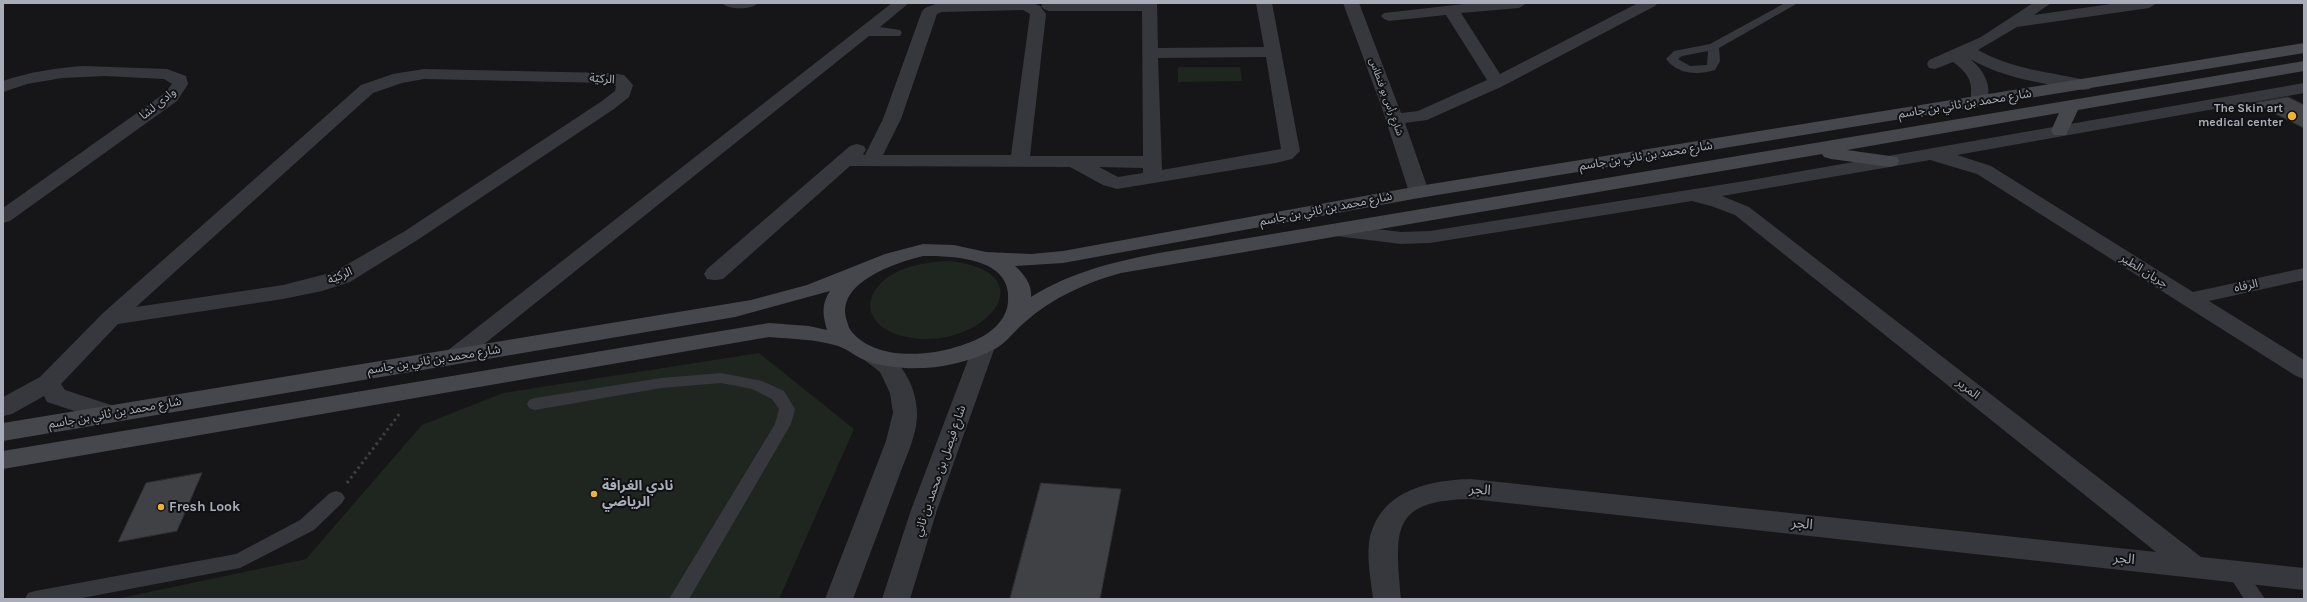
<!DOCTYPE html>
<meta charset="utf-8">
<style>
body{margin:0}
#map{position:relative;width:2307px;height:602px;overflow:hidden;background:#161618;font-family:Karla,sans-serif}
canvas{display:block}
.frame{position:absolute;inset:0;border:4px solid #a8adb8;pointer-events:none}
</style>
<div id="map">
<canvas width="2307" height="602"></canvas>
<div class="frame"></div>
</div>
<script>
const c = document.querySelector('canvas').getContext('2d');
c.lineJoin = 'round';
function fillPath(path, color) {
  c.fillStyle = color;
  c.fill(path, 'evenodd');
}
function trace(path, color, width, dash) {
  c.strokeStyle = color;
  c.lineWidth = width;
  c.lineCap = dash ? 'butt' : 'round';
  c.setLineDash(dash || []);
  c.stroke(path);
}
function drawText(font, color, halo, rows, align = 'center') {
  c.font = font + ' Karla,"Noto Sans Arabic",sans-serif';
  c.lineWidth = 4;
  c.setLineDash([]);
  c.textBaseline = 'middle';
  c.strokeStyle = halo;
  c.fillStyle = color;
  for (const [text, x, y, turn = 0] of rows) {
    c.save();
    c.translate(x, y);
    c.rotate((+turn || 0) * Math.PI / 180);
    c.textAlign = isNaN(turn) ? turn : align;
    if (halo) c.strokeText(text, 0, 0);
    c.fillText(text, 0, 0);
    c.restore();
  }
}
const green = new Path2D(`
 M1178 67H1240L1242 81 1178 82Z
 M949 261C1053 272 980 356 902 336 891 333 878 327 873 316 869 310 870 302 872 296 885 268 922 262 949 261Z
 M759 353 854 429 779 599H116L306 559 422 425 503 393Z`);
const building = new Path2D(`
 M2288 97 2304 105V128L2254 103Z
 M202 473 177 531 118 542 146 483Z
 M1041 483 1121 489 1100 599H1010Z`);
const path = new Path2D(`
 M347 483 400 413`);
const service = new Path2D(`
 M1785 3H1798L1719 48 1720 61 1715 70C1698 75 1678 75 1666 59L1674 51 1710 44ZM1708 51 1707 65 1690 66 1678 59 1682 56Z
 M721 373 762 381 784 391 795 409 791 424 689 599H669L775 424 779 409 772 399 752 389 721 383 661 388 535 410 529 408 527 404 529 400 535 398 661 378Z
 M336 491 342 493 345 498 342 503 314 530 240 568 77 599H25L28 593 35 591 236 554 300 520 330 493Z
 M2236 564 2243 566 2265 599H2244L2226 571 2229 566Z`);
const minor = new Path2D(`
 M722 3H758C752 10 728 10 722 3Z
 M892 3H909L880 27 900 30 902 33 900 36H869L463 361 455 363 447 361 443 356 447 351Z
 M938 3H1033L1040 6 1046 14 1030 156H1143L1142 11H1049L1044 9 1041 6 1043 3H1157L1158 48 1264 47 1256 3H1272L1300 151 1292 159 1276 163 1117 189 1103 185 1070 167 850 166 723 279 715 280 707 279 704 274 707 269 850 146 857 144 864 146 866 150 863 154 865 155 883 119 922 11 925 8ZM1023 10 1030 14 1011 155H883L901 119 937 14 942 12ZM1266 57 1281 149 1162 170 1158 58ZM1099 167 1143 168V173L1118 177Z
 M1343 3H1359L1401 113 1418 111 1487 80 1446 15 1389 21 1384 19 1381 16 1384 13 1473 3H1527L1519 8 1461 13 1500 74 1638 3H1658L1655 6 1503 86 1427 120 1405 123 1429 192 1426 196 1419 198 1412 196 1409 192 1382 108Z
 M2033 3H2051L2034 15 2118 3H2157L2149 8 2017 27 1978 50C2014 70 2051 72 2090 81L2092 85 2090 89 2084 90C2045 84 2005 79 1970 59 1984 70 1995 89 1984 106H1972C1969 101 1971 99 1971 94 1973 79 1964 70 1953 62L1935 69 1929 68 1927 64 1929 60 1981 37Z
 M83 66 167 69 186 76 188 84 177 101 10 221 3 223V208L165 93 172 84 164 79 105 76 62 78 27 84 3 92V81C29 72 56 68 83 66Z
 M424 69 609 73 624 75 633 85 629 97 614 109 419 239 350 282 322 291 283 299 118 324 61 384 65 390 120 408 123 414 120 420 111 422 102 420 47 402 44 396 12 414 3 416V397L40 377 103 313 361 85 393 74ZM424 79 609 83 616 86 615 91 602 101 405 231 334 272 283 285 136 307 373 93 402 83Z
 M2304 83V93L1957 155 1991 166 2193 292 2304 268V280L2209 301 2304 360V379L2296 376 1977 174 1930 160 1722 196 1749 207 2201 557 2304 568V590L1471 499C1388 500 1396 533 1401 599H1373C1371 581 1367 561 1369 543 1377 492 1427 480 1471 479L2156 552 1735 215 1711 206 1692 201 1430 243 1401 244 1336 236 1329 234 1326 230 1329 226 1336 224 1401 232 1430 231 1745 181Z`);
const tertiary = new Path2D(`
 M985 337 993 339 996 344 937 510 910 599H882L911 510 974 344 977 339Z
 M871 347C899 354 916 384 917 412 918 434 905 459 898 479 883 519 868 559 853 599H825L886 441 893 413 890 393 880 372 863 359 859 354 863 349Z`);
const secondary = new Path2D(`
 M2304 43V53L1419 198 1063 263 1015 266C1024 274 1032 284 1031 297 1071 272 1113 262 1159 253L2304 61V71L2078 110 2066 135H2054L2051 131 2059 113 1847 150 1897 157 1899 161 1897 165 1890 167 1831 159 1824 157 1822 154 1121 273C1087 282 1052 298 1025 322 1013 332 1006 344 991 351 954 369 906 374 867 361 857 358 848 349 838 346 816 339 792 339 769 337L3 469V451L769 323 809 326 827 330C823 315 821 305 830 291L735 317 3 441V423L751 300 807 285 885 254 923 244 954 245 986 252 1031 254 1063 251 1419 186ZM923 256C955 256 1013 258 1008 302 1007 317 996 328 985 335 951 355 880 366 852 332 849 329 848 325 847 321 834 283 895 263 923 256Z`);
const markers = [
 [2292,116,5,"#f2b134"],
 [594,494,4,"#f2b134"],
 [161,507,4,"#f2b134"]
];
const farStreetnames = [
 ["شارع رأس بو فنطاس",1386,97,70]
];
const streetNames = [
 ["الركيّة",602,79,5],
 ["وادى لشا",158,104,-39],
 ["شارع محمد بن ثاني بن جاسم",1965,104,-9],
 ["شارع محمد بن ثاني بن جاسم",1646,156,-9],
 ["شارع محمد بن ثاني بن جاسم",1326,209,-11],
 ["جريان الطير",2144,271,32],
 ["الركيّة",340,276,-23],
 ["الرفاه",2246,286,-12],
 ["شارع محمد بن ثاني بن جاسم",434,360,-9],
 ["المرير",1968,389,38],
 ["شارع محمد بن ثاني بن جاسم",115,413,-10],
 ["شارع فيصل بن محمد بن ثاني",940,471,-71]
];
const poiNames = [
 ["The Skin art",2283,109],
 ["medical center",2283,123]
];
const nearPoinames = [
 ["نادي الغرافة",602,486],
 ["الرياضي",602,502],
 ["Fresh Look",169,507]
];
const nearStreetnames = [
 ["الجر",1480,490,5],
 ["الجر",1802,524,6],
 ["الجر",2124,559,6]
];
fillPath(green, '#1e261f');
fillPath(building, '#404145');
trace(building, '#303034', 1);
trace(path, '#3d3f44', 3, [2.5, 3.5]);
fillPath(service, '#37383d');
fillPath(minor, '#37383d');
fillPath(tertiary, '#37383d');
fillPath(secondary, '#45474d');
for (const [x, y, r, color] of markers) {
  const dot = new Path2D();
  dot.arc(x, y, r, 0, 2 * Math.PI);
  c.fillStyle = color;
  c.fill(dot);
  trace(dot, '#111113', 1.5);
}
drawText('10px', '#a8adb8', '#111113', farStreetnames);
drawText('12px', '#a8adb8', '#111113', streetNames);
drawText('bold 12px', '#a8adb8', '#111113', poiNames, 'right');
drawText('bold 14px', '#a8adb8', '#111113', nearPoinames, 'left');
drawText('14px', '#a8adb8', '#111113', nearStreetnames);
</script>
